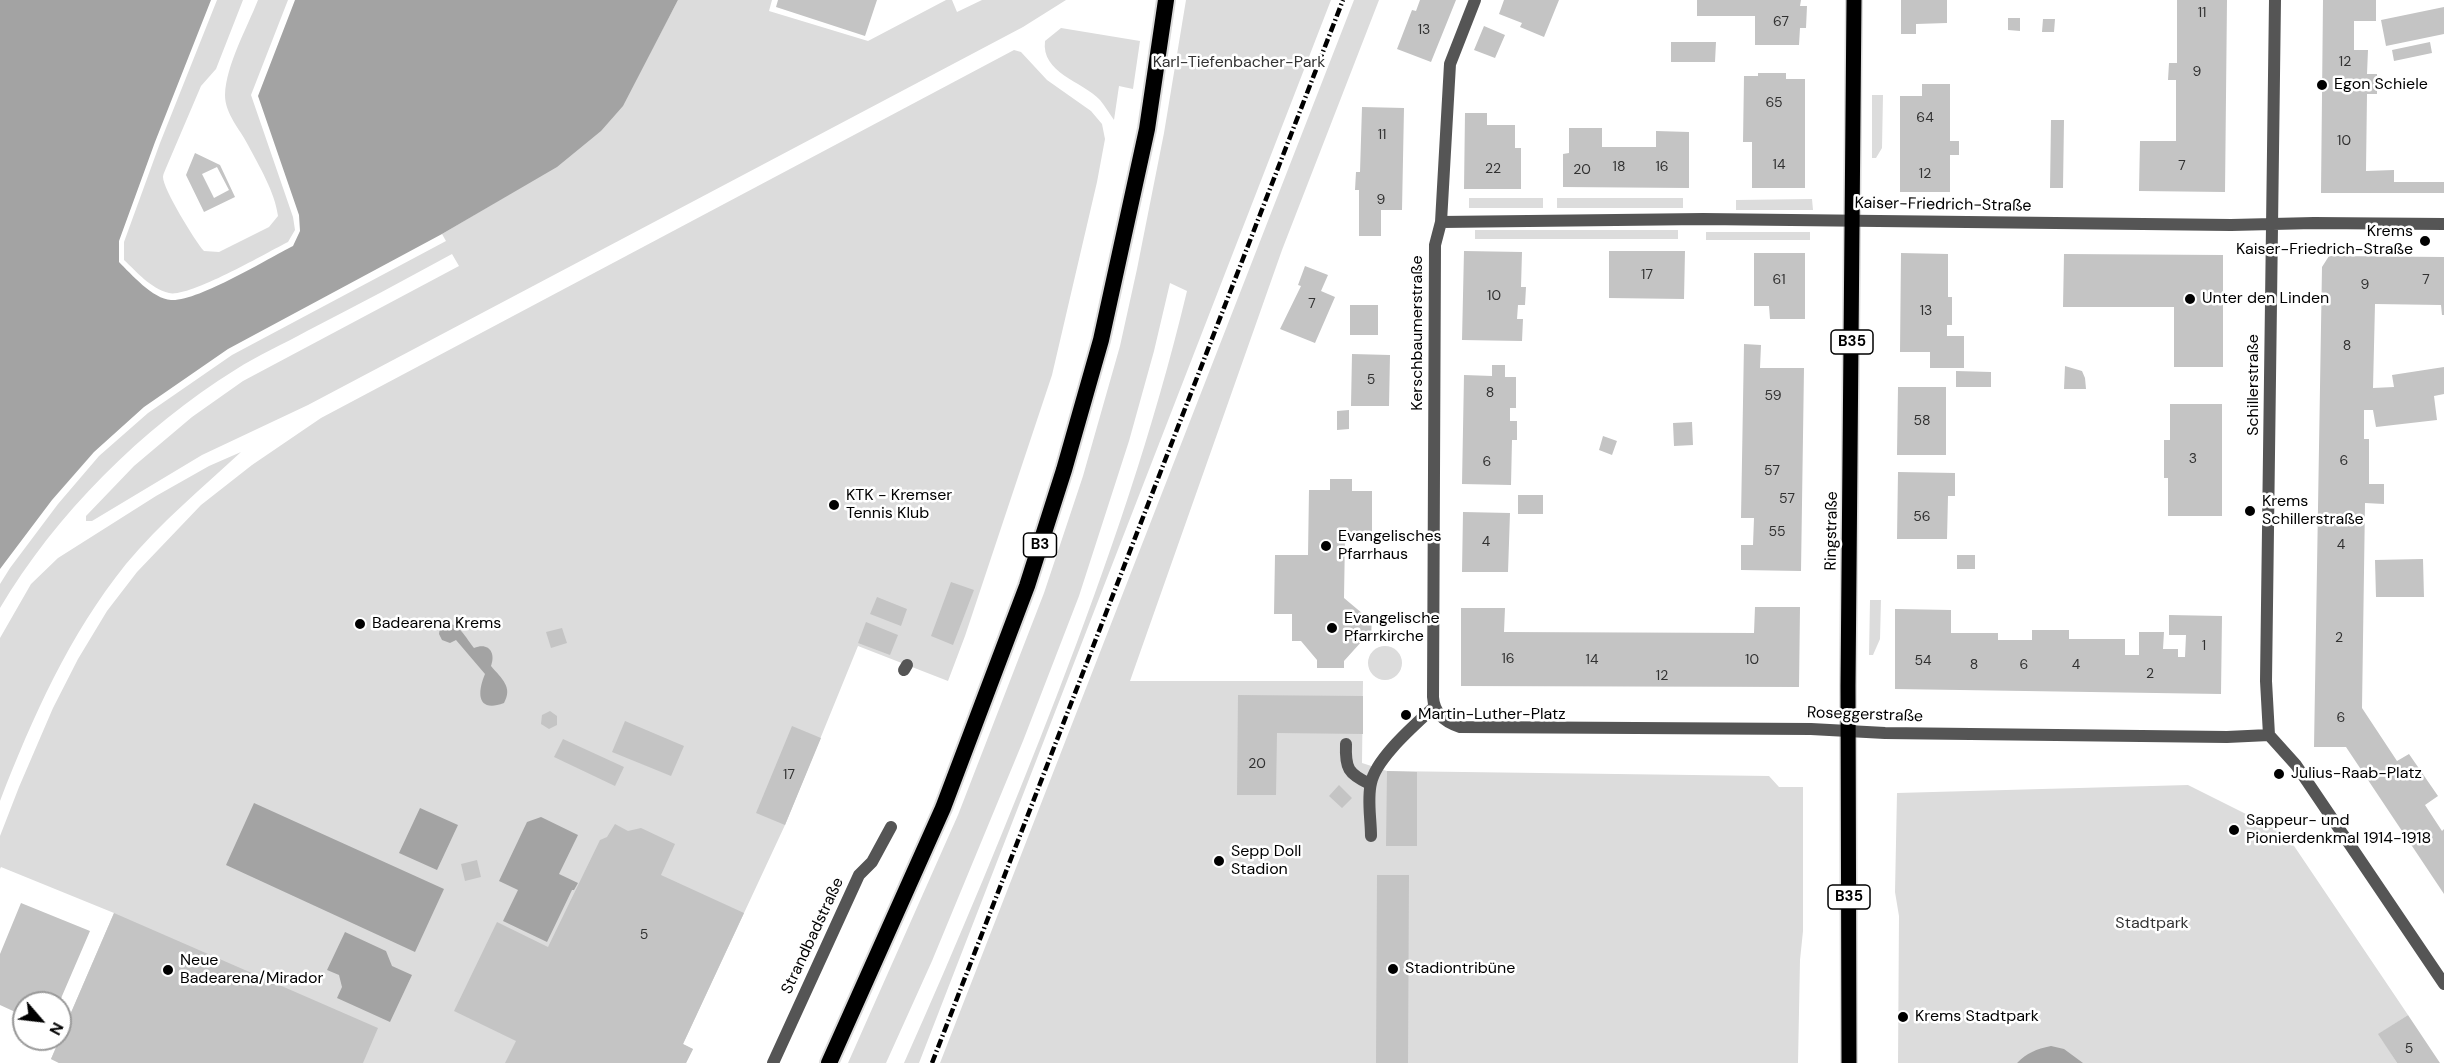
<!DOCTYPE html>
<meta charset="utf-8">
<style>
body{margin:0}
#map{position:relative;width:2444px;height:1063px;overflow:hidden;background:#fff;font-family:"DM Sans",sans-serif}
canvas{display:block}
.north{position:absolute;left:12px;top:991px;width:60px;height:60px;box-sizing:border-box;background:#fff;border:2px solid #999;border-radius:50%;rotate:118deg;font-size:16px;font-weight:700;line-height:24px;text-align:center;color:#000}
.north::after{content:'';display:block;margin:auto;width:21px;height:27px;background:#000;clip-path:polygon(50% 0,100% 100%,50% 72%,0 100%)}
</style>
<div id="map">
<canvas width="2444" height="1063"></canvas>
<div class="north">N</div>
</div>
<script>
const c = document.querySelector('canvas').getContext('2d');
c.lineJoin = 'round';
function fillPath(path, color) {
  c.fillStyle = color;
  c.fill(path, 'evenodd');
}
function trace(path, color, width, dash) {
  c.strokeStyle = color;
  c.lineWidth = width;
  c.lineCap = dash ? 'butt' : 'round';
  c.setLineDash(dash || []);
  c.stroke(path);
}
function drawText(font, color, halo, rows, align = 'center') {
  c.font = font + ' "DM Sans",sans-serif';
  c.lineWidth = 5;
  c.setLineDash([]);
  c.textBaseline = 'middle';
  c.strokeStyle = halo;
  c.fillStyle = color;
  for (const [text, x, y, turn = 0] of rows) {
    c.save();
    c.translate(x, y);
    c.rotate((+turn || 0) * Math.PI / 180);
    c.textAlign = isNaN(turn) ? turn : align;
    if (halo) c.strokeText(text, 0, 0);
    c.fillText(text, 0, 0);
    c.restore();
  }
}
const green = new Path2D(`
 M217 0H243L216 69 201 86 166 168C165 171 163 174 163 177 163 189 195 241 204 251L219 252 269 227 278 216C275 192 259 166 248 145 240 129 225 114 225 95 226 65 247 28 258 0H288L251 95 293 217 295 230 288 242C266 253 189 298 169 293 150 288 137 272 124 260V242L160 143Z
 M678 0H772L769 11 868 41 946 0H952L957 12 982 0H1066L1023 27 308 405 202 455 92 521H86V516L134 466 192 417 243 381 459 266 452 254C404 280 356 306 307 331 284 344 258 355 235 370 143 427 55 515 0 608V584L10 568 58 504 99 456 148 413 232 355 446 241 442 234 557 166 622 106Z
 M1186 0H1331L919 1063H904C958 942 1009 819 1057 695 1108 563 1154 429 1187 291L1170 283 1154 351 1129 441 1079 596 1023 741 932 961 886 1063H848L958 815 1044 593 1083 476 1120 346 1137 269 1164 133Z
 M1354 0H1379L1282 250 1130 681H1363L1362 763 1387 771 1769 776 1779 787H1803V931L1800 960 1798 1063H940Z
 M1061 28 1140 41 1133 89 1119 86 1114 120C1109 113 1105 106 1100 100 1082 81 1041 73 1045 41Z
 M1014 50 1021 52 1047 80 1091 111 1102 124 1105 139 1097 182 1052 375 965 636 948 681 858 646 785 825 683 1044 693 1049 686 1063H59L51 1059 114 913 1 867 0 869V836L19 787 53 708 78 659 107 611 137 572 201 505 252 465 321 418Z
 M1872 95H1883L1882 148 1876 158H1872Z
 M1469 198H1543V208H1469Z
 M1557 198H1683V208H1557Z
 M1812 199 1813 210H1736V200Z
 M1475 230H1678V239H1475Z
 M1706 232H1810V240H1706Z
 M241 452C202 488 160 523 126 564 69 635 33 716 0 801V638L31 584 58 558 156 496 209 466Z
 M1870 600H1881L1880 639 1873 655H1869Z
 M1368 663a17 17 0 1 1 34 0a17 17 0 1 1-34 0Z
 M2188 785 2286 834 2408 1015 2379 1034 2397 1063H1898L1899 916 1895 892 1897 793Z`);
const water = new Path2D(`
 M0 0H211L155 142 119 241V262C131 274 153 299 171 300 197 302 267 259 293 246L300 231 299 215 258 96 295 0H678L623 106 601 131 557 167 442 234 228 349 144 407 94 452 52 500 0 569Z
 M446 623C459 623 466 638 474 648 489 642 496 653 491 666 502 679 513 687 504 703 477 713 477 693 485 674L456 640 450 643 442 640 439 634 440 627Z
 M254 803 444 889 415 952 226 865Z
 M420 808 458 825 437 870 399 853Z
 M541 817 578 835 559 874 578 883 574 890H572L547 942 503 921 518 890 499 881 527 822Z
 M345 932 386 951 392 966 412 975 390 1022 337 998 342 987 339 975 327 970Z
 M2051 1046 2064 1049 2083 1063H2017C2027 1053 2036 1049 2051 1046Z`);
const building = new Path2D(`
 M778 0H877L865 36 776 7Z
 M1420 0H1456L1431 62 1397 49 1412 10 1416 11Z
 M1504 0H1559L1544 37 1520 27 1522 23 1499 14Z
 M1697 0H1801L1800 6H1807L1806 28H1800L1799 45H1755V16H1697Z
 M1901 0H1947V23L1916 24V34H1901Z
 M2177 0H2227L2225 192 2139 191 2140 141H2176V80H2168L2169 63H2177Z
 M2323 0H2376V21H2354V50H2368L2367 74H2377V94H2367L2366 171 2394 170V182H2444V193H2321Z
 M2444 7V34L2386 46 2381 20Z
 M2008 18H2020V31L2008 30Z
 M2043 19H2055L2054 32H2042Z
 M1484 26 1505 35 1495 58 1474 50Z
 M1671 42H1716L1715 62H1671Z
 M2430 42 2432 53 2394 61 2392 50Z
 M1758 73H1786V79H1805V188H1752V142H1743L1744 76H1758Z
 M1922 84H1950V141H1959V155H1950V192H1900V96H1922Z
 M1362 107 1404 108 1402 210H1381V236H1359V190H1355L1356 172H1360Z
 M1465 113H1487V125H1515V148H1521V189H1464Z
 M2051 120H2064L2063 188H2050Z
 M1569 128H1602V147H1656V131L1689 132V188L1563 187V154L1569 153Z
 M195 153 220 165 235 197 204 212 186 175ZM217 167 229 190 214 198 202 174Z
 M1464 251 1522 252 1521 287H1526L1525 305H1518L1517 319H1523L1522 341 1462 340Z
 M1609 251H1685L1684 299 1609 298Z
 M1754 253H1805V319H1770L1769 306H1754Z
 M1901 253 1948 254V297H1952V325H1947V336H1964V368H1930V352H1900Z
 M2064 254 2223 255V367H2174V307H2063Z
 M2329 256 2444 257V315H2442L2441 305 2375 304 2373 388 2394 387 2392 375 2444 367V394L2434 396 2437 420 2376 427 2373 410H2364V439H2369V484H2384V504L2365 503 2362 708 2397 761 2409 754 2438 796 2425 805 2442 831 2444 829V894L2346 747H2314L2322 267Z
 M1305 266 1328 275 1321 291 1335 297 1315 343 1280 329 1301 286 1298 285Z
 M1350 305H1378V335H1350Z
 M1744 344 1761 345 1760 368H1804L1801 571 1741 570V545H1753L1754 518H1741Z
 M1352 354 1390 355 1389 406H1351Z
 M1492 365H1505V377H1516V408H1510V421H1517V440H1512L1511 485 1462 484 1464 375 1492 376Z
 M2065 366 2082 371 2085 378 2086 389H2064Z
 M1956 371 1991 372V387H1956Z
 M1898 387H1946V455H1897Z
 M2170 404H2222V516H2168V478H2164V440H2170Z
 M1349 410V429L1337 430V411Z
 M1692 422 1693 445 1674 446 1673 423Z
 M1603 436 1617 441 1612 455 1599 450Z
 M1898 472 1955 473V496H1948L1947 539H1897Z
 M1330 479H1352V491H1372V537H1345L1344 598 1363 614H1372L1371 641H1362L1344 661V668H1317V660L1301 641H1292V614H1274L1275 555H1308L1309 490H1330Z
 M1518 495H1543V514H1518Z
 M1463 512 1510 513 1508 572H1462Z
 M1957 555H1975V569H1957Z
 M2423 559 2424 597H2376L2375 560Z
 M951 582 974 590 953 645 931 636Z
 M877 597 907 609 901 626 870 614Z
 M1755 607H1800L1799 687 1461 686V608H1505L1504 632 1754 633Z
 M1895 609 1951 610V633H1998V640H2032V630H2069V639H2125V655H2139V632H2164L2163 649H2178V657H2185L2186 635H2169V615L2222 616 2221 694 1895 689Z
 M866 622 898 635 890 655 858 643Z
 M562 628 567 643 551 648 546 632Z
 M1238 695 1363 696V734L1277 733 1276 795H1237Z
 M550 711 557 716V725L549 729 541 724 542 715Z
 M625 721 684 746 671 776 612 752Z
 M792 726 821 738 785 825 756 813Z
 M563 739 624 767 615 786 554 757Z
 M1387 771 1417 772V846H1386Z
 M1339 785 1352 798 1342 808 1329 796Z
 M615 824 628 831 641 828 675 844 661 875 744 913 683 1044 693 1049 686 1063H505L516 1041 454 1011 497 922 548 947 600 840 607 837Z
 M477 860 481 877 465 881 461 864Z
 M1377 875H1409L1408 1063H1376Z
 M21 903 90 931 59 1003H24V1016L0 1005V954Z
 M114 913 378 1028 363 1063H59L51 1059Z
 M2408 1015 2440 1063H2397L2378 1034Z`);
const service = new Path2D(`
 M904 670 907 665
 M1346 744C1345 768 1348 774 1370 784
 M1371 836C1371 819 1367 799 1371 783 1376 758 1415 725 1434 707`);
const minor = new Path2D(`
 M1475 0 1450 64 1441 222 1435 245 1433 697C1434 713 1444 722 1460 727L1811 729 1885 733 2227 737 2269 735
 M1441 222 1703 219 2231 225 2314 223 2444 224
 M2269 735 2266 681 2275 0
 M2269 735 2296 765 2444 984
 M773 1063 859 875 872 862 891 827`);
const primary = new Path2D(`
 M1849 1063 1848 686 1854 0`);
const trunk = new Path2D(`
 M829 1063 943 808 1027 586 1064 470 1101 340 1147 129 1166 0`);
const rail = new Path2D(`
 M932 1063 1343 0`);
const markers = [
 [2322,85,6,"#000"],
 [2425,241,6,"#000"],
 [2190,299,6,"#000"],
 [834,505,6,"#000"],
 [2250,511,6,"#000"],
 [1326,546,6,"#000"],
 [360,624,6,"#000"],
 [1332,628,6,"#000"],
 [1406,715,6,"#000"],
 [2279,774,6,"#000"],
 [2234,830,6,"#000"],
 [1219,861,6,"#000"],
 [1393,969,6,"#000"],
 [168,970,6,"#000"],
 [1903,1017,6,"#000"]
];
const numberNames = [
 ["11",2202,13],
 ["67",1781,22],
 ["13",1424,30],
 ["12",2345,62],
 ["9",2197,72],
 ["65",1774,103],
 ["64",1925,118],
 ["11",1382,135],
 ["10",2344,141],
 ["14",1779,165],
 ["7",2182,166],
 ["18",1619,167],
 ["16",1662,167],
 ["22",1493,169],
 ["20",1582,170],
 ["12",1925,174],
 ["9",1381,200],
 ["17",1647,275],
 ["61",1779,280],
 ["7",2426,280],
 ["9",2365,285],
 ["10",1494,296],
 ["7",1312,304],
 ["13",1926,311],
 ["8",2347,346],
 ["5",1371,380],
 ["8",1490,393],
 ["59",1773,396],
 ["58",1922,421],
 ["3",2193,459],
 ["6",2344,461],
 ["6",1487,462],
 ["57",1772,471],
 ["57",1787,499],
 ["56",1922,517],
 ["55",1777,532],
 ["4",1486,542],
 ["4",2341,545],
 ["2",2339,638],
 ["1",2204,646],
 ["16",1508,659],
 ["14",1592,660],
 ["10",1752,660],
 ["54",1923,661],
 ["8",1974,665],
 ["6",2024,665],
 ["4",2076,665],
 ["2",2150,674],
 ["12",1662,676],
 ["6",2341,718],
 ["20",1257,764],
 ["17",789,775],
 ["5",644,935],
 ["5",2409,1049]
];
const shields = [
 [1852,342,42],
 [1040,545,33],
 [1849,897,42]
];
const shieldNames = [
 ["B35",1852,342],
 ["B3",1040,545],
 ["B35",1849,897]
];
const parkNames = [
 ["Karl-Tiefenbacher-Park",1239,63],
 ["Stadtpark",2152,924]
];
const poiNames = [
 ["Egon Schiele",2334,85],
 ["Krems",2413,232,"right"],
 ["Kaiser-Friedrich-Straße",2413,250,"right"],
 ["Unter den Linden",2202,299],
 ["KTK - Kremser",846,496],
 ["Tennis Klub",846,514],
 ["Krems",2262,502],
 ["Schillerstraße",2262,520],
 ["Evangelisches",1338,537],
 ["Pfarrhaus",1338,555],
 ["Evangelische",1344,619],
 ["Pfarrkirche",1344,637],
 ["Badearena Krems",372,624],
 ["Martin-Luther-Platz",1418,715],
 ["Julius-Raab-Platz",2291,774],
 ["Sappeur- und",2246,821],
 ["Pionierdenkmal 1914-1918",2246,839],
 ["Sepp Doll",1231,852],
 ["Stadion",1231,870],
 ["Neue",180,961],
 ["Badearena/Mirador",180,979],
 ["Stadiontribüne",1405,969],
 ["Krems Stadtpark",1915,1017]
];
const streetNames = [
 ["Kaiser-Friedrich-Straße",1943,205,1],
 ["Kerschbaumerstraße",1418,333,-90],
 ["Schillerstraße",2254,385,-90],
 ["Ringstraße",1832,531,-89],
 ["Roseggerstraße",1865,715,2],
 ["Strandbadstraße",813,936,-65]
];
fillPath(green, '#dcdcdc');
fillPath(water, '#a3a3a3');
fillPath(building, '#c4c4c4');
trace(primary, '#dbdbdb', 18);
trace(trunk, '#dbdbdb', 20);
trace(service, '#555', 12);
trace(minor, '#555', 12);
trace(primary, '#000', 15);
trace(trunk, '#000', 16);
trace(rail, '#000', 4.5, [9, 3, 1.5, 3]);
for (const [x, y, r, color] of markers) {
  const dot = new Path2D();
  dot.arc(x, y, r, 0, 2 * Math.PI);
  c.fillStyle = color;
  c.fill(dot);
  trace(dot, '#fff', 2);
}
drawText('14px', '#313131', null, numberNames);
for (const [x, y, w] of shields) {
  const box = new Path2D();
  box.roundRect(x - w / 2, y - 12, w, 24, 4.5);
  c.fillStyle = '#fff';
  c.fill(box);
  trace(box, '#000', 1.5);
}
drawText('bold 15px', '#000', null, shieldNames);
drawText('16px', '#333', '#fff', parkNames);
drawText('16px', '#000', '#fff', poiNames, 'left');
drawText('16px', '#000', '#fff', streetNames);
</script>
